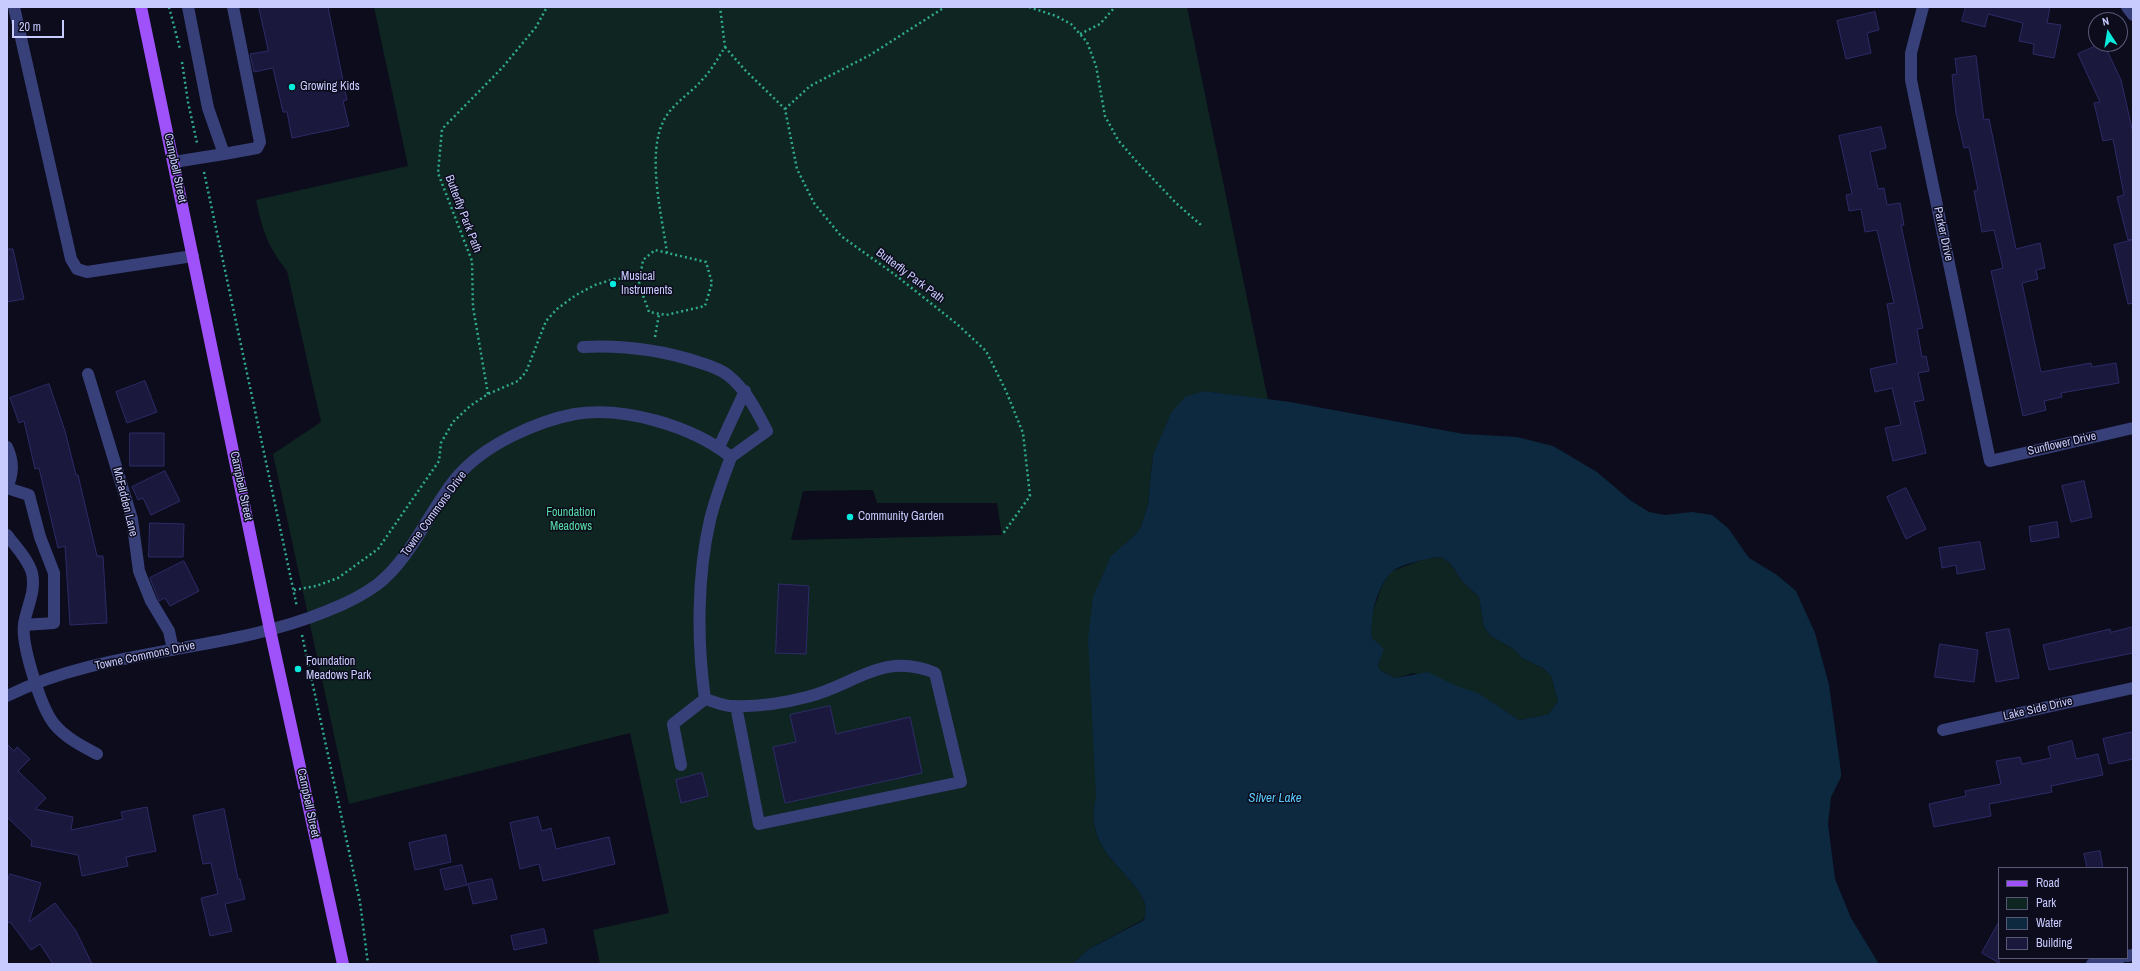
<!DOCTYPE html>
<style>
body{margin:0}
#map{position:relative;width:2140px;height:971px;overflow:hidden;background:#0c0c1c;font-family:"Archivo Narrow",sans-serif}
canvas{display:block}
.frame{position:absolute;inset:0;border:8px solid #c8cbfe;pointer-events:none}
.legend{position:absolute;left:1998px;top:867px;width:130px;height:92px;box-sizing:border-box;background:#0c0c1c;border:1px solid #575876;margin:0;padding:5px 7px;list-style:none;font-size:12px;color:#c8cbfe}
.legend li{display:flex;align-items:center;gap:8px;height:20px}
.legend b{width:20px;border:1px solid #575876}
.north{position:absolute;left:2088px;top:12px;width:40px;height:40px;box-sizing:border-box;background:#0c0c1c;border:1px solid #575876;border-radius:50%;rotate:348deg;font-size:11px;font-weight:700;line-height:16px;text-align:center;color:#c8cbfe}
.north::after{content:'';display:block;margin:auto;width:14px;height:18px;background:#06ebdc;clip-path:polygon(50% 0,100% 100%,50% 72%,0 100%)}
.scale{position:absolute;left:12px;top:20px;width:52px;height:18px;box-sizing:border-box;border:2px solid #c8cbfe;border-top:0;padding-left:5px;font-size:12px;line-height:14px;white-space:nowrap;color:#c8cbfe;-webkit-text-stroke:3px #0c0c1c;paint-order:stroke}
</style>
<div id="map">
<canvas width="2140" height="971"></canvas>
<div class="frame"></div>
<ul class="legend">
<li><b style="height:5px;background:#a052fa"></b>Road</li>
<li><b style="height:11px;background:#0f2521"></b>Park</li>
<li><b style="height:11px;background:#0c293f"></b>Water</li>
<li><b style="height:11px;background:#1a183c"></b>Building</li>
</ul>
<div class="north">N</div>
<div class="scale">20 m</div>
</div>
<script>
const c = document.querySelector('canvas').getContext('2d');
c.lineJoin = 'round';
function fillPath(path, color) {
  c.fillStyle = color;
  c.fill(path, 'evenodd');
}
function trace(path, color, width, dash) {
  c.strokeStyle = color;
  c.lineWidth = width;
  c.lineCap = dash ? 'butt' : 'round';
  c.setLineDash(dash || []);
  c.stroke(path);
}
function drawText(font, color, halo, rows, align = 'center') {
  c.font = font + ' "Archivo Narrow",sans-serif';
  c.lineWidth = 3;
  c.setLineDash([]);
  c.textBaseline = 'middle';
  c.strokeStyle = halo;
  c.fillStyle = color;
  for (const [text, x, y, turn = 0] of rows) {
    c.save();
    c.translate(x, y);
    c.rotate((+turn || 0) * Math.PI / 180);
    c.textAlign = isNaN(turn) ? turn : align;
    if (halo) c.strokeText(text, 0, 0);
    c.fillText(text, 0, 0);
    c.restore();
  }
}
const green = new Path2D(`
 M374 7H1187L1268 400 1204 391 1153 455 1148 504 1141 527 1135 535 1111 557 1096 797C1092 813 1093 828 1100 842 1111 864 1133 879 1143 899 1146 904 1146 914 1144 919L1089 949 1072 964H600L593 930 669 913 630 733 349 804 273 454 321 422 287 271C267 245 263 232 256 200L408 166ZM873 490 877 503H997L1002 535 791 540 803 491Z
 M1441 557 1450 563 1462 581 1479 597 1484 627 1491 636 1515 650 1522 658 1543 668 1551 676 1558 701 1549 714 1519 720 1478 694 1414 673 1395 678 1380 670 1378 665 1383 649 1372 638 1370 620 1382 585 1392 571 1425 559Z`);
const water = new Path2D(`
 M1204 391 1290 402 1464 434 1517 437 1553 446 1597 472 1630 500 1649 512 1665 515 1692 512 1712 515 1728 528 1749 558 1777 575 1796 591 1815 633 1829 685 1841 772V777L1831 797 1828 824 1835 879 1851 918 1879 964H1072L1089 949 1144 920C1146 914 1146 904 1143 899 1133 879 1111 864 1100 842 1093 828 1092 813 1096 797L1088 639 1093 597 1111 556 1135 535 1141 527 1148 504 1153 455 1171 413 1185 397ZM1441 557 1450 563 1462 581 1479 597 1484 627 1491 636 1515 650 1522 658 1543 668 1551 676 1558 701 1549 714 1519 720 1478 693 1457 686 1428 672 1395 678 1380 670 1378 665 1384 649 1372 638C1370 617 1376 587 1392 572 1399 564 1430 558 1441 557Z`);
const building = new Path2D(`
 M259 7H328L347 100 343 101 349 126 292 138 287 112H283L273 68 254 72 250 54 268 51Z
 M1966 7H2050L2047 23 2061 25 2054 58 2033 54 2034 44 2019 41 2023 23 1988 14 1985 27 1962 21Z
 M1875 12 1879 30 1867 33 1871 53 1846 59 1837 21Z
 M2100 44H2104L2121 80 2133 133V239L2128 240 2117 197 2124 195 2113 139 2103 141 2094 103 2100 102 2078 54Z
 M1976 56 1984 120 1989 119 2016 249 2040 243 2045 268 2036 270 2038 279 2022 283 2041 372 2091 363 2092 367 2116 363 2119 383 2061 393 2062 397 2044 401 2046 410 2023 416 1991 271 2003 268 1994 230 1982 232 1974 191 1978 190 1969 147 1964 148 1956 113 1952 75 1957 74 1955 59Z
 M1881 127 1886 148 1870 152 1878 189 1884 188 1887 205 1900 203 1904 225H1901L1923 328 1917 329 1922 357 1926 356 1929 371 1918 373 1924 400 1914 402 1926 453 1893 461 1885 428 1901 425 1892 388 1875 392 1870 369 1897 363 1887 304 1894 303 1877 230 1865 232 1861 209 1849 211 1846 195 1852 194 1839 136Z
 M2133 240V303L2128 304 2114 245Z
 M7 249H13L24 299 7 302Z
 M145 381 157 412 127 423 116 392Z
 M49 384 65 431 76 475H78L97 556H103L107 623 70 625 65 546 58 548 39 468 35 469 24 421 19 423 10 398Z
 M130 433H164V466H130Z
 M165 471 180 501 151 515 143 498 138 500 132 487Z
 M2084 481 2092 517 2071 522 2062 486Z
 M1906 488 1926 529 1906 539 1887 497Z
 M2057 522 2059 537 2031 542 2029 527Z
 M150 523 184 524 183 557H149Z
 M1980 542 1985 569 1957 574 1956 565 1942 568 1939 548Z
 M184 561 199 591 170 606 165 598 159 601 150 578Z
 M779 584 809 586 806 654 776 653Z
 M2133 627V653L2049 670 2043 645 2110 629 2111 632Z
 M2009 629 2019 678 1996 682 1986 633Z
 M1940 644 1978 650 1974 682 1935 677Z
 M830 706 836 734 910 717 922 773 785 803 773 747 796 742 790 715Z
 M2133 732V759L2109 764 2103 739Z
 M2072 741 2076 759 2098 754 2103 775 2051 786 2052 792 1989 804 1991 816 1934 827 1929 804 1966 796 1965 791 2001 784 1996 761 2020 757 2022 764 2051 758 2048 747Z
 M7 744 14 751 17 747 30 759 18 771 46 798 35 809 73 817 71 830 123 819 121 812 147 807 156 851 126 857 128 866 82 876 78 855 31 846 32 841 7 817Z
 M702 773 708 796 681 803 676 780Z
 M224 809 238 879H240L245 899 225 904 232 931 210 936 201 898 218 894 211 863 203 864 193 816Z
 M538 817 542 831 551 828 556 849 609 837 615 864 543 881 539 864 520 869 510 823Z
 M446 835 451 862 415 870 409 843Z
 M2100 851 2103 868H2087L2084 854Z
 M462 865 467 885 445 890 440 870Z
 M10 874 41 883 29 922 55 903 76 931 92 964H53L40 944 31 950 11 923 7 922V883Z
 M492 879 497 899 473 904 468 884Z
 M1999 922V963L1982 953Z
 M544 929 547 943 514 950 511 936Z`);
const path = new Path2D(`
 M169 7 180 49
 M1029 7 1056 16 1071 24 1087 42 1096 66 1105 116 1118 140 1137 162 1176 203 1201 225
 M1080 34 1100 24 1115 7
 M725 47 744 69 785 109 797 169 814 203 841 236 894 274 957 324 986 351 1006 391 1023 433 1030 496 1002 535
 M182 62 188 102 197 143
 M785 109 810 86 870 55 945 7
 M204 172 297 607
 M667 253C662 216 646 154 664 120 673 103 690 94 702 80 711 71 718 58 725 47L720 7
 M655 337 659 314
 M488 394 473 307 472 261 438 173 442 129 502 68 536 27 547 7
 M294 590 316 586 338 578 378 549 439 461 441 443 453 422 470 406 488 394 518 381 526 372 546 321 557 309 576 295 595 285 614 279 640 278 639 284 649 312 666 315 705 306 712 283 706 262 655 250 643 260 640 278
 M302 635 360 902 368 964`);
const minor = new Path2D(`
 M14 7 71 259 77 269 87 272 193 256
 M188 7 208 108 224 154 257 148 260 142 233 7
 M1923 7 1911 53V80L1990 461 2133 428
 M2127 7 2133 15
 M174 162 224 154
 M583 347C622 345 661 350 698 362 708 365 721 369 729 376 747 391 756 410 767 431L731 457
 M88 374 132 519 139 571 151 601 169 631 173 650
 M7 447C14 462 13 474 7 488
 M719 447 745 391
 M7 488 29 495 40 537 54 573V623L24 625
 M7 535C15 546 28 559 32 573 36 592 27 606 24 624 21 644 41 709 55 725 66 738 82 746 97 754
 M7 696C105 647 225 653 327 611 345 604 362 596 378 584 412 557 429 511 456 478 471 460 492 446 512 436 532 426 553 418 575 414 624 406 692 426 731 457 723 478 715 499 710 520 697 576 697 643 705 699 713 701 723 706 731 706 756 707 784 703 807 697 855 685 883 651 935 673L961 782 759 824 736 706
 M1943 730 2133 688
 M681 765 673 724 705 699
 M2127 956 2133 955
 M2092 964 2120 958`);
const major = new Path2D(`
 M141 7 270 630 343 964`);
const markers = [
 [292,87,4,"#06ebdc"],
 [613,284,4,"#06ebdc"],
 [850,517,4,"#06ebdc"],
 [298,669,4,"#06ebdc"]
];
const poiNames = [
 ["Growing Kids",300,87],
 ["Musical",621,277],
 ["Instruments",621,291],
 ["Community Garden",858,517],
 ["Foundation",306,662],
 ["Meadows Park",306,676]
];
const streetNames = [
 ["Campbell Street",175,168,78],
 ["Butterfly Park Path",463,214,69],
 ["Parker Drive",1943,234,78],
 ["Butterfly Park Path",910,276,37],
 ["Sunflower Drive",2062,444,-13],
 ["Campbell Street",241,486,78],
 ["McFadden Lane",125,502,76],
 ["Towne Commons Drive",434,514,-54],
 ["Towne Commons Drive",145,656,-12],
 ["Lake Side Drive",2038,709,-13],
 ["Campbell Street",308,803,78]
];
const parkNames = [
 ["Foundation",571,513],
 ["Meadows",571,527]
];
const waterNames = [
 ["Silver Lake",1275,799]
];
fillPath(green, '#0f2521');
fillPath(water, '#0c293f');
fillPath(building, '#1a183c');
trace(building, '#2d2b68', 1);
trace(path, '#30aa8e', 2.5, [2, 3]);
trace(minor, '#38407a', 12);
trace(major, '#a052fa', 12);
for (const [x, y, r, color] of markers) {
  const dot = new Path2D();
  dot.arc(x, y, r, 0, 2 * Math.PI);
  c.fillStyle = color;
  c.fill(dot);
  trace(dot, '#0c0c1c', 1.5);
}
drawText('12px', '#c8cbfe', '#0c0c1c', poiNames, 'left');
drawText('12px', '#c8cbfe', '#0c0c1c', streetNames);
drawText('12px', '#57daa4', '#0c0c1c', parkNames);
drawText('italic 13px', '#59cafb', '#0c0c1c', waterNames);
</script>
